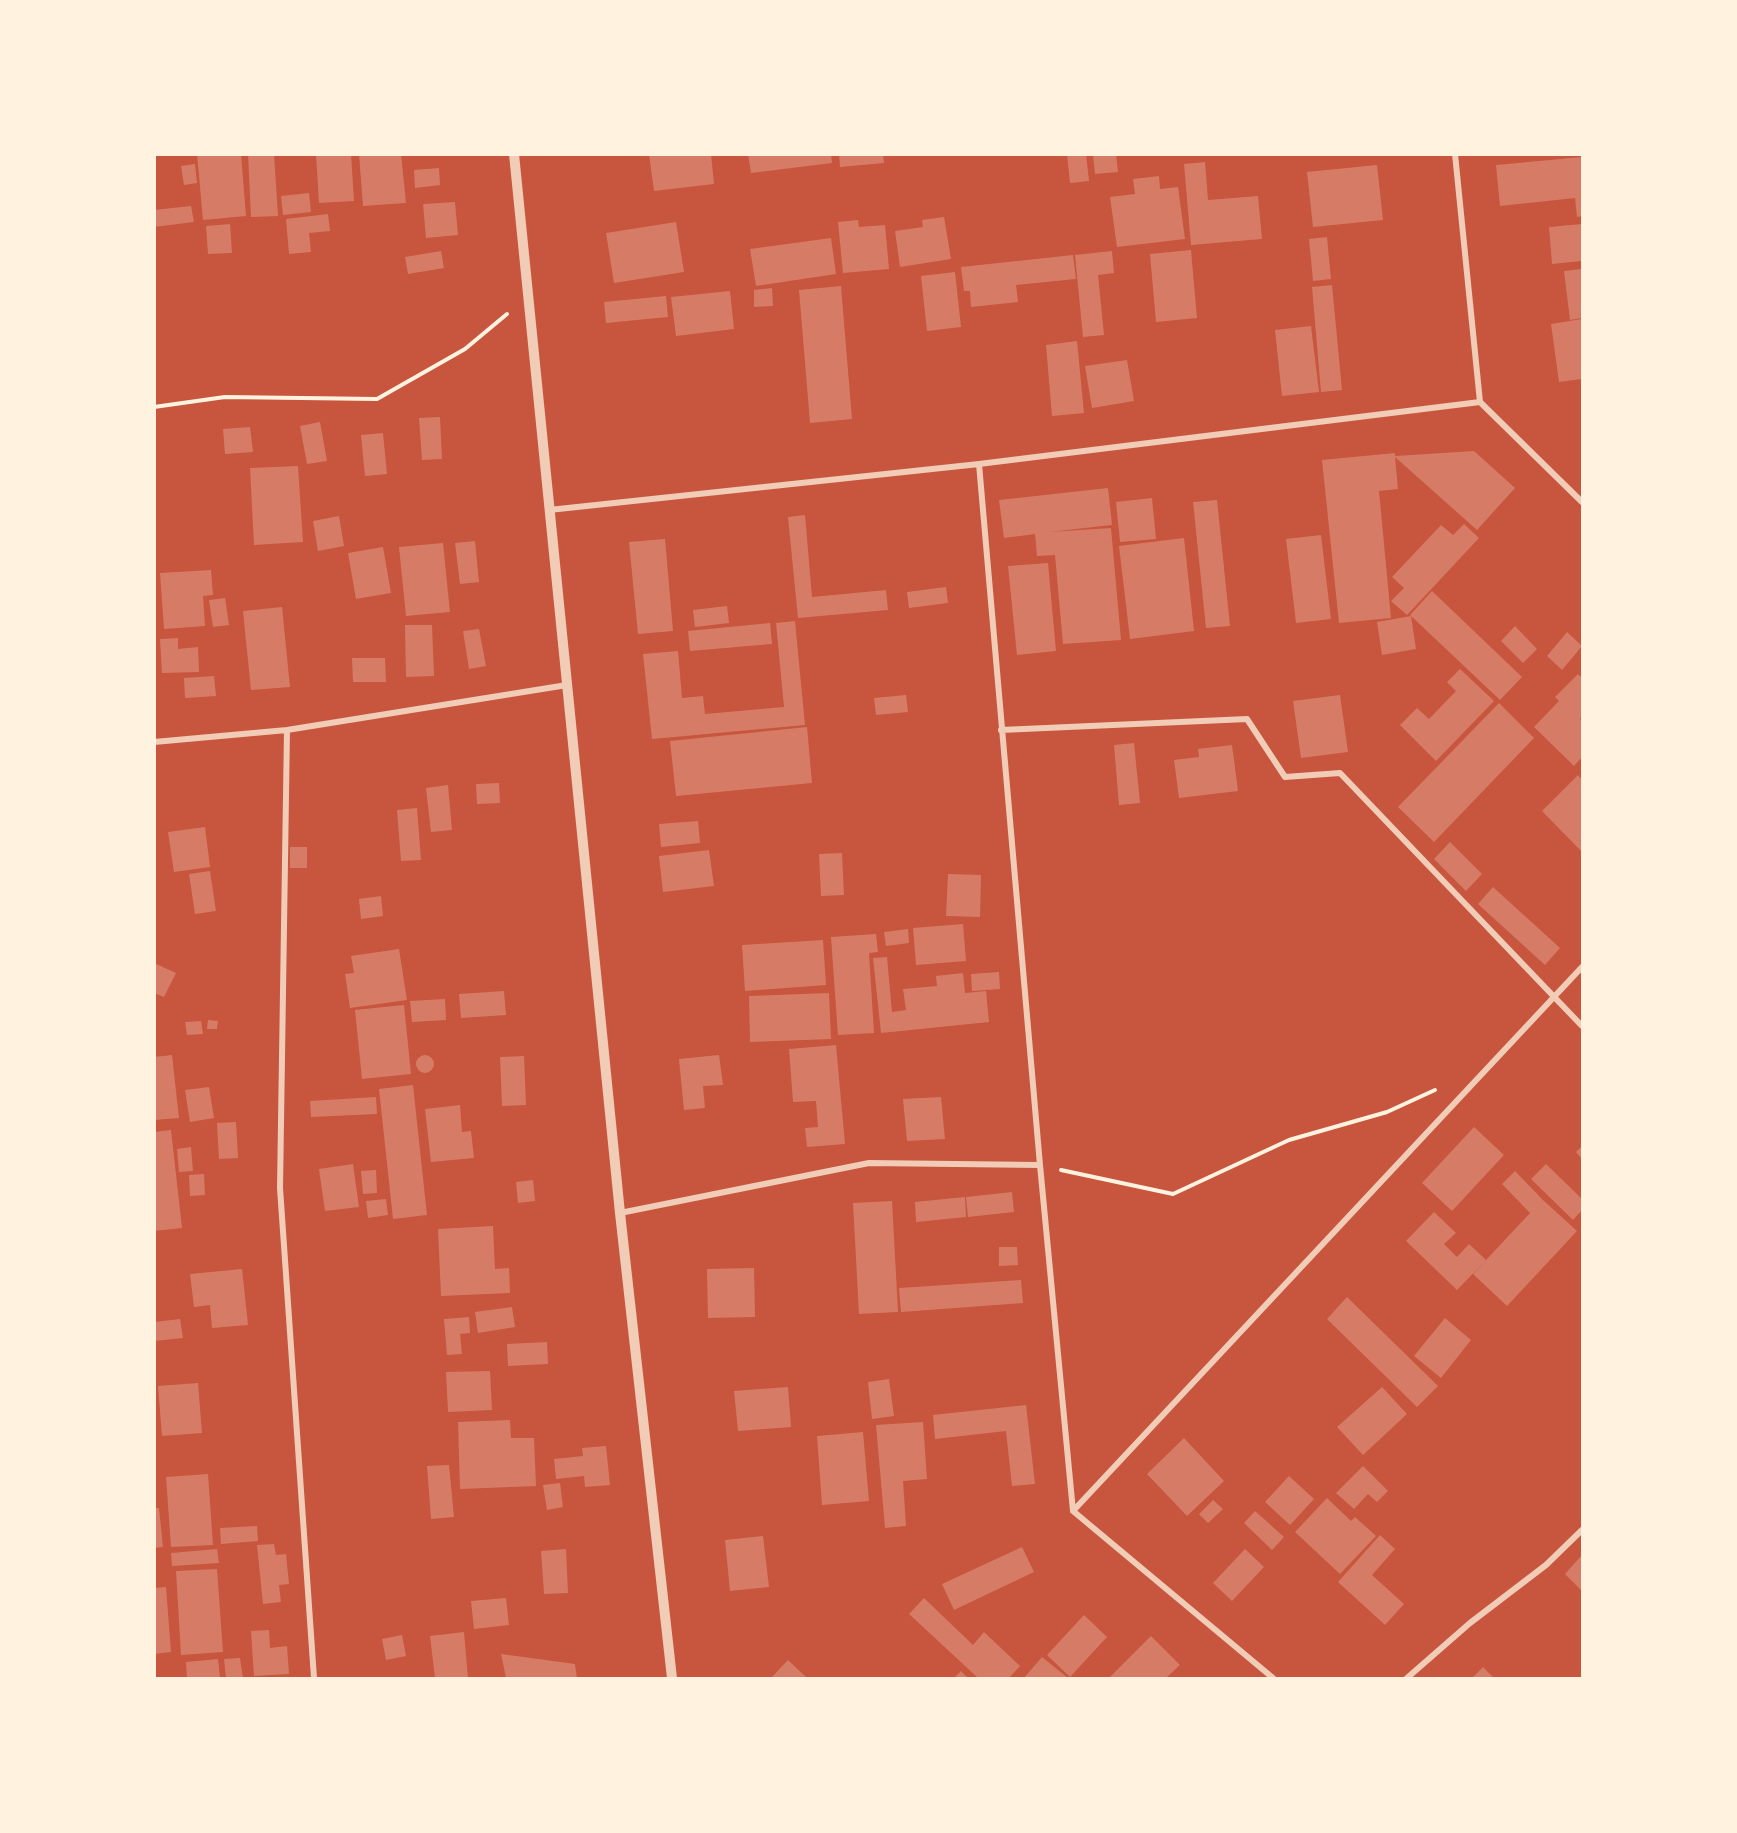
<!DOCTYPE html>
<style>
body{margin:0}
#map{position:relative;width:1737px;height:1833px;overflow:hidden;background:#c8553d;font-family:"Titillium Web",sans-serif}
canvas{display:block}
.frame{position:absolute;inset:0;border:156px solid #fff3e0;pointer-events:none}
</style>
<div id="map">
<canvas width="1737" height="1833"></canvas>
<div class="frame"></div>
</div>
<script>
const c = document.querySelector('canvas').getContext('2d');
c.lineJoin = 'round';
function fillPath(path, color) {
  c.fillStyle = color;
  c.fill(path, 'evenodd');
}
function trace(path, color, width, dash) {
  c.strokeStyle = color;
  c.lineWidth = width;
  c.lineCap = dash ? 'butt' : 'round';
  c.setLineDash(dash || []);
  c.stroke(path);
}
const building = new Path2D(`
 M197 154H241L246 216 203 220Z
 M248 154H274L278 216 251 217Z
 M316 154H351L354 201 319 203Z
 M359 154H401L406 203 363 206Z
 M649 154H711L714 184 654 191Z
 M748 154H831L832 163 751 173Z
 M839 154H883L884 163 840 167Z
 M1067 154H1086L1089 181 1070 183Z
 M1116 154 1118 172 1095 174 1093 156Z
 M1582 157V216L1577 217 1575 198 1500 206 1496 165Z
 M1205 162 1208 200 1258 196 1262 239 1191 245 1184 164Z
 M195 164 197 183 184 185 181 166Z
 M1377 165 1383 220 1313 227 1307 172Z
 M439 168 440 185 415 188 414 170Z
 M1159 176 1160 189 1178 187 1185 239 1117 247 1110 197 1135 194 1133 179Z
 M309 193 311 212 283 215 281 196Z
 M455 202 458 235 426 238 423 204Z
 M191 206 194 222 154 227V210Z
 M328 214 330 231 309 233 311 252 289 254 286 219Z
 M944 217 951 259 900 267 895 231 923 227 922 220Z
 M858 220 859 227 885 225 889 269 843 273 838 222Z
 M676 222 684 272 614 283 606 233Z
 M230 224 232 253 208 254 206 226Z
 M1582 224V261L1552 264 1549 227Z
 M1327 237 1331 279 1313 281 1309 239Z
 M831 238 836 274 756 286 750 249Z
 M1191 250 1197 318 1156 322 1150 254Z
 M441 251 444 268 408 274 405 257Z
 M1112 251 1114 273 1098 275 1104 335 1083 337 1075 255Z
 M1073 255 1076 279 1016 285 1018 302 971 307 970 291H964L961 267Z
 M1582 269V318L1570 320 1564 271Z
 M955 272 961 327 927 331 921 276Z
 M1332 285 1342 390 1321 392 1312 287Z
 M841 286 852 419 810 423 799 290Z
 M772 288 773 306 754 307V290Z
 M730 291 734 329 676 336 671 297Z
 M666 296 668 317 606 323 604 302Z
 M1582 319V379L1559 382 1551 324Z
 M1311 326 1319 392 1282 396 1275 330Z
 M1077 341 1084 413 1052 416 1046 345Z
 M1127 360 1134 401 1092 408 1085 366Z
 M440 417 442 459 422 460 419 418Z
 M320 422 327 461 307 464 300 426Z
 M250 427 253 452 225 454 223 429Z
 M383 433 387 474 365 476 361 435Z
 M1474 451 1515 488 1477 530 1395 457 1398 489 1379 491 1391 618 1339 623 1322 460 1395 453V456Z
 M298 466 303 542 254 545 250 468Z
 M1108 488 1112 525 1049 532 1111 528 1121 640 1063 644 1055 555 1037 556 1035 534 1004 538 999 500Z
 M1152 498 1156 539 1120 542 1116 502Z
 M1217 500 1230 626 1206 628 1193 502Z
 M805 515 812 597 886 590 888 610 798 618 788 517Z
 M339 516 344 546 318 551 313 521Z
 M1464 524 1479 538 1407 615 1391 601 1404 588 1392 577 1441 525 1453 535Z
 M1321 535 1331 619 1296 623 1286 539Z
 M1184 538 1194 631 1130 639 1119 546Z
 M665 539 673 631 638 634 629 542Z
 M475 541 479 582 460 584 455 543Z
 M443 543 450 612 406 616 399 547Z
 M383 547 391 593 356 599 348 553Z
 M1048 563 1056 651 1017 655 1008 566Z
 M211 570 213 595 203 596 205 626 164 629 160 573Z
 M946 587 948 603 909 608 907 592Z
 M1432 591 1522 677 1500 700 1410 615Z
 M225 598 229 625 213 627 209 600Z
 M727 606 729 623 695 627 693 610Z
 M282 607 290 687 251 690 243 611Z
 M1411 616 1416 649 1382 655 1377 622Z
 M795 621 805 725 652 739 643 654 678 651 682 698 703 696 705 714 784 707 776 623Z
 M770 623 772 644 690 651 688 631Z
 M405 625H432L434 676 406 677Z
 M1515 626 1537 649 1523 663 1501 641Z
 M479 629 486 666 469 669 463 631Z
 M1567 632 1582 646 1562 670 1547 656Z
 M178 638V649L198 647 199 672 162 673 160 639Z
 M352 658H385L386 682H353Z
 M1460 669 1494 701 1436 761 1400 725 1417 708 1429 719 1456 691 1447 682Z
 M1578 674 1582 678V716L1580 719 1582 722V757L1574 766 1534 727 1559 701 1555 697Z
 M214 676 216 696 185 698 184 678Z
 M906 695 908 712 876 715 874 698Z
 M1340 695 1348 752 1301 758 1293 701Z
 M1499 703 1534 738 1434 842 1398 807Z
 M807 727 812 783 676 796 670 741Z
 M1134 743 1140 803 1119 805 1114 745Z
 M1232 745 1238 791 1179 798 1174 760 1199 757 1198 749Z
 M1578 775 1582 780V852L1542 811Z
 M499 783 500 803 477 804 476 784Z
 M448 785 452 830 431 832 426 788Z
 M417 808 421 860 401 861 397 810Z
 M698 821 700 843 661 847 659 824Z
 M205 827 210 867 174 872 168 832Z
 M1450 842 1482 874 1466 891 1434 859Z
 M290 847H307V868H290Z
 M709 850 714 886 663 892 659 856Z
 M842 853 844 895 821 896 819 854Z
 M210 871 216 911 195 914 189 874Z
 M948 874 981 875 980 917 946 916Z
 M1493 887 1560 948 1545 965 1478 904Z
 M381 896 383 916 361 919 359 899Z
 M963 924 966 961 916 965 913 928Z
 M908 929 909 943 886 946 884 932Z
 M876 934 878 952 869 953 874 1033 838 1035 831 937Z
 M823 940 826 985 745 991 742 945Z
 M399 949 407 1000 350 1008 345 974 354 973 351 956Z
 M887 957 892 1012 906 1010 903 989 937 986 936 976 963 973 965 993 986 991 989 1022 881 1033 873 958Z
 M154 963 176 973 164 997 154 993Z
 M999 972 1000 989 972 991 971 974Z
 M504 991 506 1015 461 1018 459 994Z
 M829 993 831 1039 750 1042 749 996Z
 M445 999 446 1020 412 1022 410 1001Z
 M404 1005 411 1074 362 1079 355 1010Z
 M208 1020 218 1021 217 1029H207Z
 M201 1021 203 1034 187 1035 185 1022Z
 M836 1045 845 1144 807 1147 805 1128 818 1127 816 1101 793 1102 789 1049Z
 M416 1064a9 9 0 1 1 18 0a9 9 0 1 1-18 0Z
 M172 1055 179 1118 154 1120V1057Z
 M719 1055 723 1085 703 1086 705 1108 684 1110 679 1059Z
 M524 1056 526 1105 502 1106 500 1057Z
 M413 1085 427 1215 393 1219 379 1089Z
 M209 1087 214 1118 190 1122 185 1090Z
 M376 1097 377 1114 311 1117 310 1101Z
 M941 1097 945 1139 907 1141 903 1099Z
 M460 1105 462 1132 471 1131 474 1158 431 1162 425 1109Z
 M236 1122 238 1158 219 1159 217 1123Z
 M1474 1127 1504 1155 1452 1211 1422 1183Z
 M171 1130 182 1228 154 1231V1132Z
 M1582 1146V1159L1576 1152Z
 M191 1147 193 1171 179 1172 177 1149Z
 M353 1164 359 1207 325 1211 319 1169Z
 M1546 1164 1582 1199V1210L1573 1220 1531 1179Z
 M376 1170 377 1193 363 1194 361 1171Z
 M1515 1171 1543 1200 1577 1231 1507 1306 1473 1274 1530 1213 1502 1184Z
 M204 1174 205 1195 190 1196 189 1175Z
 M533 1180 535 1201 518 1203 516 1182Z
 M1012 1192 1014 1212 968 1217 966 1197Z
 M965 1197 966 1217 916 1222 915 1202Z
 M386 1199 388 1215 368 1218 366 1201Z
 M892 1201 898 1312 859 1314 853 1203Z
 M1434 1212 1456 1233 1444 1244 1457 1257 1469 1244 1486 1260 1457 1290 1406 1241Z
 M493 1226 495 1269 509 1268 510 1293 441 1296 438 1229Z
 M999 1247H1017L1018 1265 999 1266Z
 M754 1268 755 1317 708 1318 707 1269Z
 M242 1269 248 1325 212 1328 210 1305 194 1307 190 1274Z
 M1021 1280 1023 1303 901 1312 899 1288Z
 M1347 1297 1438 1386 1417 1407 1327 1319Z
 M512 1307 515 1327 478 1333 475 1312Z
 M469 1317 470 1333 460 1334 462 1354 447 1355 444 1319Z
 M1445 1318 1471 1340 1441 1378 1414 1356Z
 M180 1319 183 1338 154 1341V1322Z
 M547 1342 548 1364 508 1366 507 1344Z
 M490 1371 492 1410 448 1412 446 1372Z
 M889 1379 894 1416 872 1419 868 1382Z
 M198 1383 202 1433 162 1436 158 1386Z
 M788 1387 791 1427 738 1431 734 1391Z
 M1382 1387 1407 1414 1363 1455 1337 1427Z
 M1026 1405 1035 1484 1012 1486 1006 1431 935 1439 933 1415Z
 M510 1420 511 1438H534L536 1486 460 1489 458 1422Z
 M923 1422 927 1479 903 1481 906 1526 885 1528 876 1425Z
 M863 1432 869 1501 822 1505 817 1436Z
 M1184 1438 1224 1481 1187 1516 1147 1474Z
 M606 1446 610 1485 585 1487 584 1476 556 1479 554 1459 583 1456 582 1448Z
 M449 1465 454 1517 431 1519 427 1466Z
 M1363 1466 1388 1491 1377 1502 1368 1494 1354 1509 1336 1493Z
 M208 1474 213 1545 171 1547 166 1477Z
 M1289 1476 1314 1499 1290 1525 1265 1502Z
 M560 1483 563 1507 547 1510 543 1485Z
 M1327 1498 1351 1521 1355 1517 1376 1536 1340 1574 1295 1532Z
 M1213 1500 1223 1509 1208 1523 1199 1514Z
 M154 1508H159L163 1547 154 1548Z
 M1255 1511 1284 1537 1272 1550 1244 1523Z
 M257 1526 258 1541 221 1544 220 1528Z
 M1380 1535 1395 1549 1372 1575 1404 1604 1385 1625 1338 1582Z
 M763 1536 769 1587 730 1591 725 1540Z
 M274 1544 276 1555 286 1554 289 1584 279 1585 281 1602 263 1604 257 1545Z
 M1022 1547 1034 1572 954 1610 942 1584Z
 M217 1549 219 1563 172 1566 171 1553Z
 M566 1549 568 1593 544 1594 541 1551Z
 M1245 1549 1264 1567 1232 1601 1213 1583Z
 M1582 1555V1591L1565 1574Z
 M217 1569 223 1652 181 1655 176 1571Z
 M166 1587 171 1652 154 1654V1588Z
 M506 1598 509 1625 474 1629 471 1601Z
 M924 1598 973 1645 984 1632 1020 1666 1009 1678H978L909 1614Z
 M1084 1615 1107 1637 1070 1677 1047 1655Z
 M269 1630 270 1648 287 1646 289 1674 254 1676 251 1631Z
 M464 1632 468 1678H435L430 1636Z
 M402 1635 406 1656 386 1660 382 1639Z
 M1151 1636 1180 1665 1166 1678H1109Z
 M501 1654 575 1664 577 1678H506Z
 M1042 1657 1068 1678H1024Z
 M240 1658 243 1678H226L224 1659Z
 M218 1659 220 1678H187L186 1662Z
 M788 1660 807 1678H771Z
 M1483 1667 1494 1678H1472Z
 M961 1671 968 1678H954Z`);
const path = new Path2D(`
 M154 407 225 397 377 399 465 349 507 314
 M1061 1170 1173 1194 1289 1140 1387 1112 1435 1090`);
const minor = new Path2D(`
 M1455 154 1480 402 1582 502
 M979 464 1040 1165 1073 1511 1273 1678
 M549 510 979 464 1480 402
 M287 730 280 1188 314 1678
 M1001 730 1247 719 1285 777 1340 773 1582 1026
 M154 742 287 730 567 685
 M620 1213 869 1163 1040 1165
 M1073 1511 1582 967
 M1407 1678 1470 1623 1546 1565 1582 1530`);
const tertiary = new Path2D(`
 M514 154 620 1213 672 1678`);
fillPath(building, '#d67c66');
trace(path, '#fff3e0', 4);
trace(minor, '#f1ccb7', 6);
trace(tertiary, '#f1ccb7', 10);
</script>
